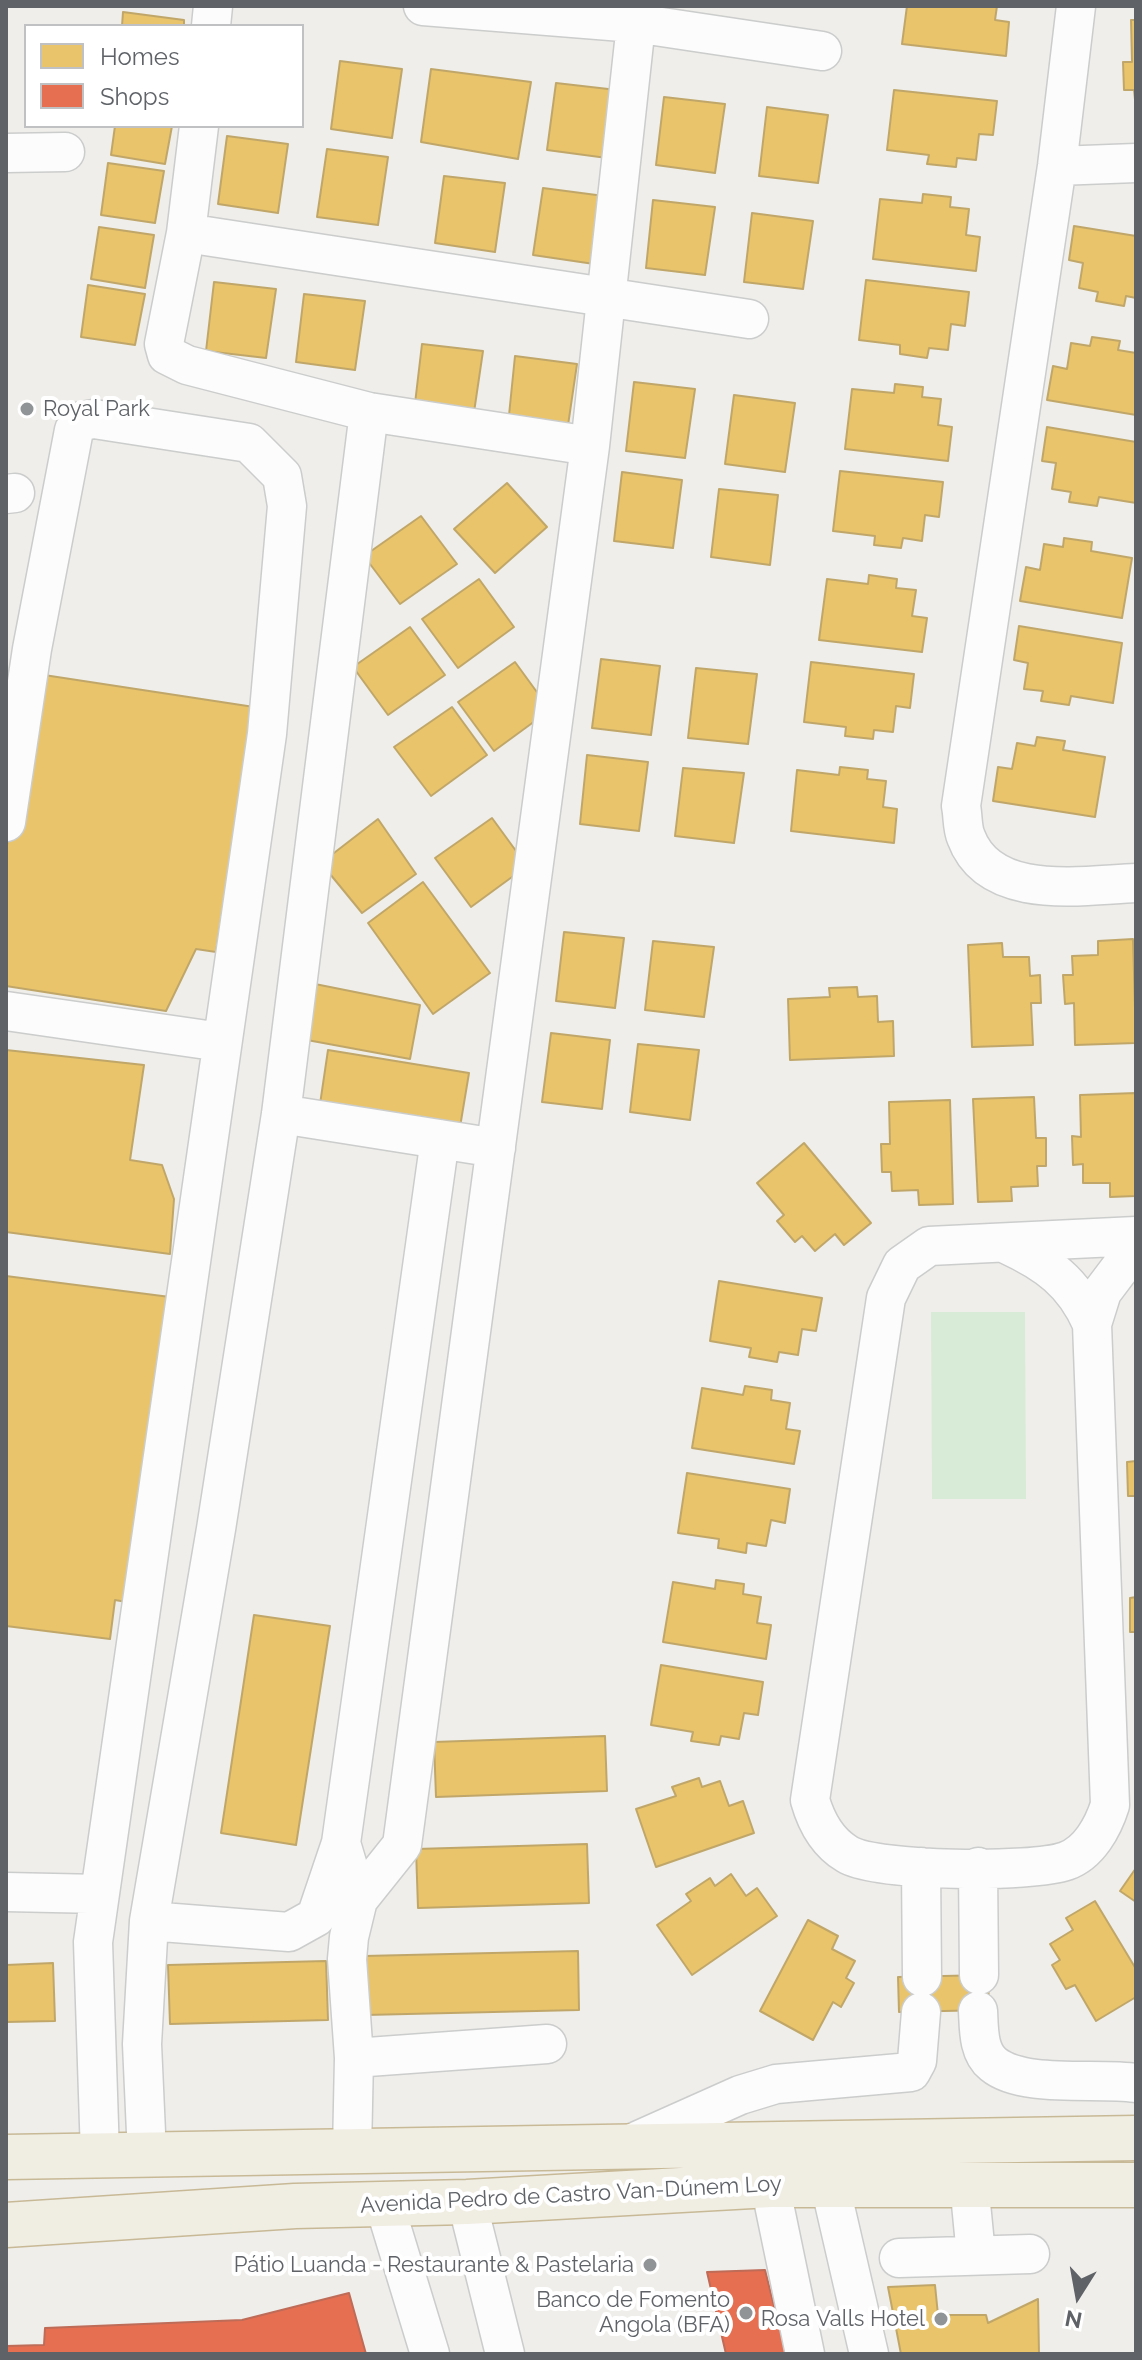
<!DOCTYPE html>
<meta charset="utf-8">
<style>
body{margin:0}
#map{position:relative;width:1142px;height:2360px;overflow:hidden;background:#efeeea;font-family:Raleway,sans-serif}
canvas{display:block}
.frame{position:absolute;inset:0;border:8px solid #5f6368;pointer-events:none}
.legend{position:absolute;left:24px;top:24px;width:280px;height:104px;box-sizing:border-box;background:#fff;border:2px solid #bfc1c3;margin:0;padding:10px 14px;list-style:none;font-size:24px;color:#5f6368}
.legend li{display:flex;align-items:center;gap:16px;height:40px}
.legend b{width:40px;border:2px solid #bfc1c3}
.north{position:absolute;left:1038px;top:2256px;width:80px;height:80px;-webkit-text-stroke:6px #fff;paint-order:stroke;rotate:191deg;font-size:22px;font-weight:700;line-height:32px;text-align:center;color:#5f6368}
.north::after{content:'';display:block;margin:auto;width:28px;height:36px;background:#5f6368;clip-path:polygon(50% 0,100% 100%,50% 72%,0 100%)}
</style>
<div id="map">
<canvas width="1142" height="2360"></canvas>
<div class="frame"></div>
<ul class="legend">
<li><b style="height:22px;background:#e9c46a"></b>Homes</li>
<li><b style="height:22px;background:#e76f51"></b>Shops</li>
</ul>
<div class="north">N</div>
</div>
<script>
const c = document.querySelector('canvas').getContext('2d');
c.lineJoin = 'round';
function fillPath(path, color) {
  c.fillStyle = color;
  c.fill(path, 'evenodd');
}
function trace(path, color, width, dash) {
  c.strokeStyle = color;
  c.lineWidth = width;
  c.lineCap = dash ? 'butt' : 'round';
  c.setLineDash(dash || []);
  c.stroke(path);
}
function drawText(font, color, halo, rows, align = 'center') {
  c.font = font + ' Raleway,sans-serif';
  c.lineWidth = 8;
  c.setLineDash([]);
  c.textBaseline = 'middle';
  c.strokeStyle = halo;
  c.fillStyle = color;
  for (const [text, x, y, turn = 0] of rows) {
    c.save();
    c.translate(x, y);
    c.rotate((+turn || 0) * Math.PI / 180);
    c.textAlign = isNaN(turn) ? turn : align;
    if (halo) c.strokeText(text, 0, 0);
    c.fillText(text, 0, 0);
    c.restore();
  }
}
const green = new Path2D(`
 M931 1312H1025L1026 1499H932Z`);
const homes = new Path2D(`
 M907 6H997L995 20 1009 22 1006 56 902 44Z
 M123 12 184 20V26H122Z
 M1131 20H1136V109L1134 90H1124L1123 62H1132Z
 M340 61 402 69 392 138 331 129Z
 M431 69 531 82 518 159 421 142Z
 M556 83 617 90 607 158 547 150Z
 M894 90 997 101 993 135 979 134 976 160 957 158 956 167 927 164 929 155 887 150Z
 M664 97 725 104 715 173 656 165Z
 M767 107 828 115 818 183 759 176Z
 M115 126H172L165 164 111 155Z
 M227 136 288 144 278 213 218 204Z
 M327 149 388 157 378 225 317 217Z
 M108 163 164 171 155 223 101 215Z
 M444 176 505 183 495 252 435 243Z
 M543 188 604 196 594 264 533 255Z
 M923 194 951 197 950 207 969 209 966 235 980 237 976 271 873 259 880 199 922 203Z
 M653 200 715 207 705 275 646 268Z
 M752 213 813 221 803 289 744 282Z
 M1074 226 1136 236V298L1126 296 1124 306 1096 301 1098 292 1079 288 1083 263 1069 260Z
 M99 227 154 235 145 288 91 279Z
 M866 280 969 292 965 326 951 324 948 350 929 348 927 358 900 354V345L859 340Z
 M214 282 276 289 266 358 206 351Z
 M88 285 145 294 135 345 81 337Z
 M304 294 365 301 355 370 296 362Z
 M1092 337 1120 341 1118 350 1136 353V415L1047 400 1053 366 1067 369 1071 343 1090 346Z
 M422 344 483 351 473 419 414 412Z
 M515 356 577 364 567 432 508 425Z
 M634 382 695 389 685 458 626 451Z
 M895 384 923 387 922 397 941 399 938 425 952 427 948 461 845 449 852 389 894 393Z
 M734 395 795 403 785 472 725 464Z
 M1047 427 1136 442V503L1099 497 1097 506 1069 502 1071 492 1052 489 1056 463 1042 461Z
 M840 471 943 482 939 517 925 515 922 541 903 538 901 548 874 545 875 536 833 531Z
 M622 472 682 480 673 548 614 541Z
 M507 483 547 527 495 573 454 529Z
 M719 489 778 495 770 565 711 557Z
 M421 516 457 564 400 604 364 556Z
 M1064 538 1092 542 1091 551 1132 558 1122 618 1020 601 1026 567 1040 570 1044 544 1063 547Z
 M869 575 897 579 896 588 916 590 912 616 927 618 922 652 819 640 827 579 868 584Z
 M479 579 514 627 458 668 422 619Z
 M1019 626 1122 643 1113 703 1071 696 1069 705 1041 701 1043 691 1024 689 1028 663 1014 660Z
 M410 627 445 675 388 715 353 667Z
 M601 659 660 666 651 735 592 728Z
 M515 662 550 710 494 751 458 702Z
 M811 662 914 674 910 708 896 706 893 732 874 730 873 739 845 736 846 727 804 722Z
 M696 668 757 674 748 744 688 738Z
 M31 673 254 707 216 952 196 949 166 1011 6 986V852Z
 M452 707 487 755 431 796 394 747Z
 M1037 737 1065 741 1063 750 1105 757 1095 817 993 801 998 767 1012 769 1017 743 1035 746Z
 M587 755 648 762 639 831 580 824Z
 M840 767 868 770 867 779 886 781 883 807 897 809 894 843 791 831 797 770 839 775Z
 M683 768 744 773 734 843 675 836Z
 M492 818 527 866 471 907 435 858Z
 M378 819 416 874 362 913 321 863Z
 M423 882 490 973 433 1014 368 923Z
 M564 932 624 938 615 1008 556 1001Z
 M1133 939 1136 1043 1075 1045 1074 1003 1065 1004 1063 975H1073L1072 956 1098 955V941Z
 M653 941 714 947 704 1017 645 1010Z
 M1002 943 1003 957H1029L1030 976 1040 975 1041 1003H1031L1033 1045 972 1047 968 945Z
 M315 984 420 1005 410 1059 307 1040Z
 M857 987 858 997 877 996 878 1022 893 1021 894 1056 790 1060 788 999 830 997 829 988Z
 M551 1033 610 1040 602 1109 542 1102Z
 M638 1044 699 1050 690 1120 630 1112Z
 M6 1050 144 1065 130 1160 162 1165 174 1199 170 1254 6 1232Z
 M328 1050 469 1073 459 1133 319 1111Z
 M1136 1093V1196L1110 1197V1183H1083V1164L1073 1165 1072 1136 1081 1137 1080 1095Z
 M1034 1097 1036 1138H1046V1166H1037L1038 1186 1011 1187 1012 1201 978 1202 973 1099Z
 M950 1100 953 1204 919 1205 918 1190 892 1191 891 1172H882L881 1144H890L889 1102Z
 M804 1143 871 1223 844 1245 835 1234 815 1251 802 1236 795 1242 777 1221 784 1215 757 1183Z
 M6 1276 170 1297 132 1603 115 1600 110 1639 6 1626Z
 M719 1281 822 1298 816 1331 802 1329 798 1355 779 1352 777 1362 749 1357 751 1348 710 1341Z
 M745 1386 772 1390 771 1400 790 1403 786 1429 800 1431 794 1464 692 1448 702 1388 743 1395Z
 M1136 1461V1496H1128L1127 1462Z
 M687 1473 790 1489 785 1523 771 1520 766 1546 747 1543 746 1553 718 1548 719 1539 678 1533Z
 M716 1580 744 1584 743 1594 761 1597 757 1623 771 1625 766 1659 663 1642 673 1582 715 1589Z
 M1136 1597V1632H1130V1598Z
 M254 1615 330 1626 296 1845 221 1833Z
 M661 1665 763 1682 758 1715 744 1713 739 1739 721 1736 719 1745 691 1741 693 1732 651 1725Z
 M605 1736 607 1791 436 1797 434 1742Z
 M699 1778 702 1787 720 1781 729 1806 743 1801 754 1833 656 1867 636 1809 676 1796 672 1787Z
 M587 1844 589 1903 418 1908 416 1849Z
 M1136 1868V1902L1120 1891Z
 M731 1874 746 1896 757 1888 777 1916 692 1975 657 1925 691 1901 686 1894 710 1878 715 1886Z
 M1095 1901 1136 1969V1997L1096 2021 1075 1985 1066 1989 1052 1965 1060 1960 1050 1944 1073 1930 1066 1918Z
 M808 1920 838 1936 832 1949 855 1961 846 1978 854 1983 841 2007 833 2002 813 2040 760 2011Z
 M578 1951 579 2010 365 2015 364 1956Z
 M326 1961 328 2020 170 2024 168 1965Z
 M53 1963 55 2021 6 2022V1965Z
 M988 1975 989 2010 899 2012 898 1977Z
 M935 2285 938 2315H986L988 2323 1038 2299 1039 2354H901L888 2287Z`);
const shops = new Path2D(`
 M765 2270 786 2354H726L707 2272Z
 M349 2293 366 2354H6V2346L44 2345 45 2328 242 2320Z`);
const minor = new Path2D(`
 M423 6 635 23 822 51
 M1076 6 1057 166 961 806C963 815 962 828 966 837 990 902 1082 885 1136 883
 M211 26 213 6
 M199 126 186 233 164 344 167 355 187 365 369 412 590 446
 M6 153 65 152
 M1057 166 1136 163
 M186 233 749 319
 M6 494 15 493
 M6 822 32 649 74 430 82 421 94 419 249 443 282 476 287 506 267 734 93 1942 100 2155
 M6 1011 221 1042
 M281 1114 496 1148
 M1136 1236 929 1246 902 1265 886 1298 810 1800C816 1821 827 1842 847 1854 876 1872 1033 1873 1066 1861 1089 1853 1103 1827 1110 1805L1092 1324 1102 1292 1136 1247
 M1006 1244C1047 1263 1074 1282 1092 1324
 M921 1867 922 1977
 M978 1867 979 1975
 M6 1892 100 1894
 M358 1900 341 1843 440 1139
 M149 1921 289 1932 316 1917 341 1843
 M978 2011C979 2029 978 2052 993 2064 1023 2089 1098 2077 1136 2083
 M354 2058 547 2044
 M628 2145 740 2095 776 2084 911 2072 917 2061 921 2012
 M352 2151 354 2058 347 1959 349 1937 358 1900 402 1845 590 446 638 6
 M147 2155 142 2044 149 1921 216 1529 281 1114 369 412
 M969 2183 976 2255
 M770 2185 805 2354
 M830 2185 869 2354
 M467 2202 505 2354
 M384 2203 430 2354
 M899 2258 1030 2254`);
const highway = new Path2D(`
 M6 2157 1136 2138
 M6 2225 295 2206 467 2202 770 2185H1136`);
const markers = [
 [27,409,8,"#919496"],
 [650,2265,8,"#919496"],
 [746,2313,8,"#919496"],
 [941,2319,8,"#919496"]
];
const poiNames = [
 ["Royal Park",43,409,"left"],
 ["Pátio Luanda - Restaurante & Pastelaria",634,2265],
 ["Banco de Fomento",730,2300],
 ["Angola (BFA)",730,2325],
 ["Rosa Valls Hotel",925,2319]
];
const streetNames = [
 ["Avenida Pedro de Castro Van-Dúnem Loy",571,2195,-3]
];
fillPath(green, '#d8ebd6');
fillPath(homes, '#e9c46a');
trace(homes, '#c0a769', 2);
fillPath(shops, '#e76f51');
trace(shops, '#be6b58', 2);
trace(minor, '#cbcccc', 41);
trace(highway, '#c8b996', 47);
trace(minor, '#fdfcfc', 38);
trace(highway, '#f0ede3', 44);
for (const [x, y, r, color] of markers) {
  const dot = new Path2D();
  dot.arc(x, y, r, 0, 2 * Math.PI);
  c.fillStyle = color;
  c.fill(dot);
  trace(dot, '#fff', 3);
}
drawText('22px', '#5f6368', '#fff', poiNames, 'right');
drawText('22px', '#5f6368', '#fff', streetNames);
</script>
